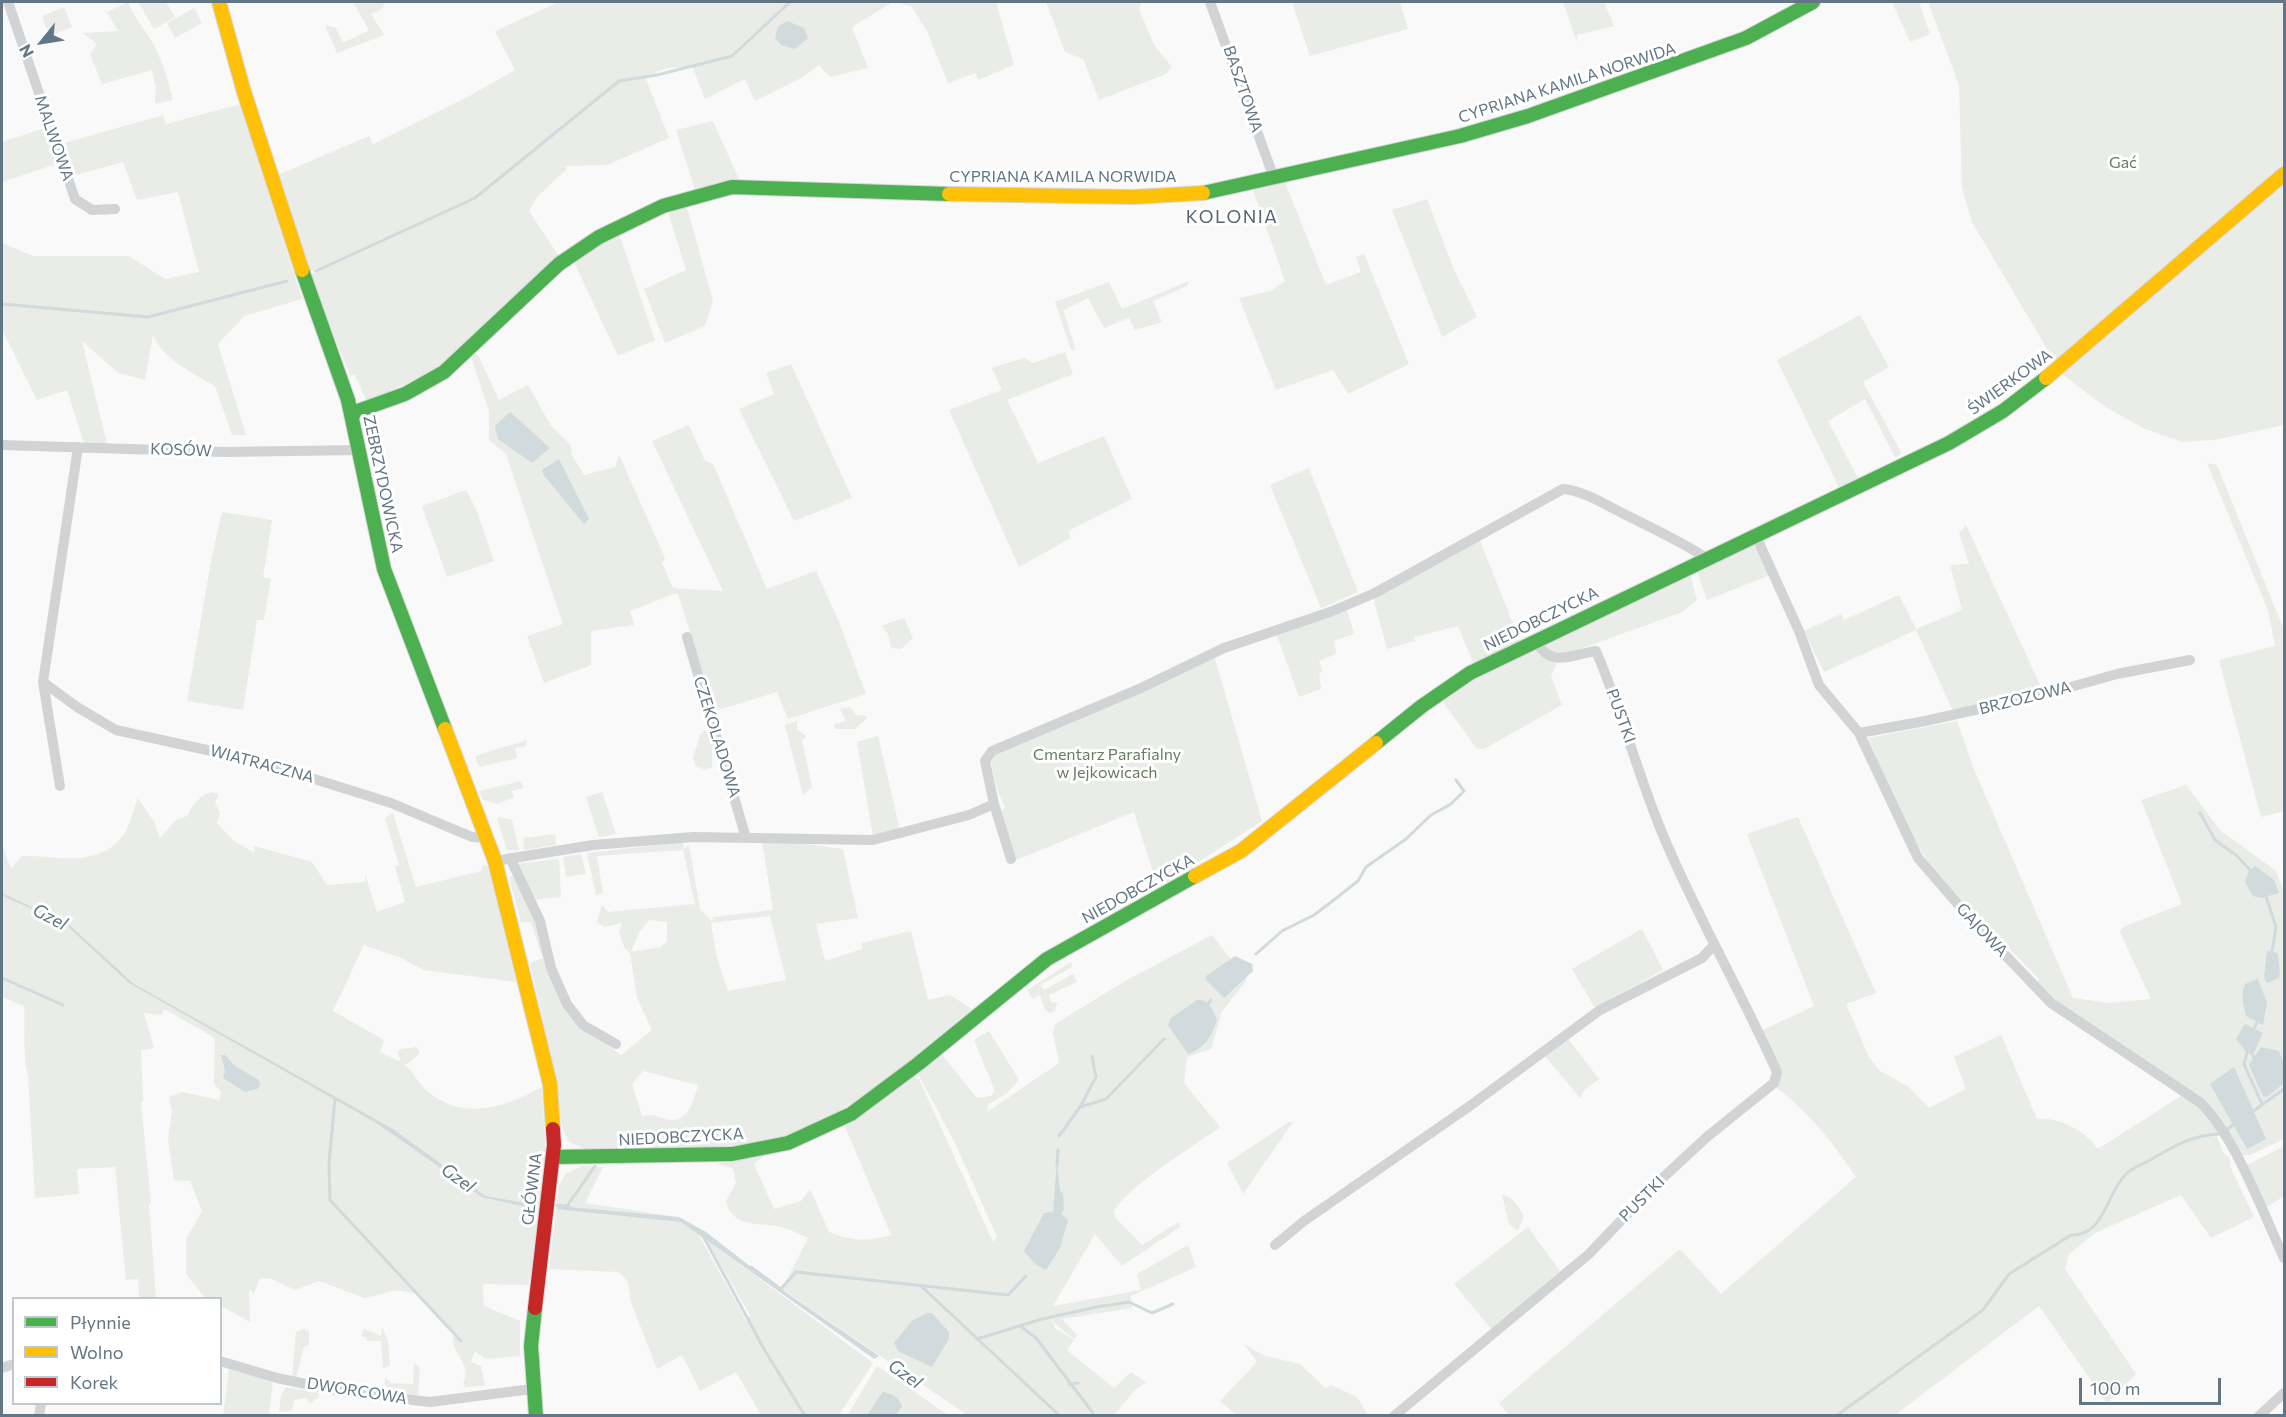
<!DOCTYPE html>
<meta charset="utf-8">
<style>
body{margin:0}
#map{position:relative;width:2286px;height:1417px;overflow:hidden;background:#f9f9f9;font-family:Commissioner,sans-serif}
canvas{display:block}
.frame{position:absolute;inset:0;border:3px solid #627686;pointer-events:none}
.legend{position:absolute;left:12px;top:1297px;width:210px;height:108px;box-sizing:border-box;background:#fff;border:2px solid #c0c8cf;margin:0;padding:8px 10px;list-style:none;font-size:18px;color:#627686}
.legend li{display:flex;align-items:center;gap:12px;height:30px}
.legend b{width:30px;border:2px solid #c0c8cf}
.north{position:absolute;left:12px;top:12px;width:60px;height:60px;-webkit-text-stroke:4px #fff;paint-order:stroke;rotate:240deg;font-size:16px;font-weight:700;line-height:24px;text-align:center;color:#627686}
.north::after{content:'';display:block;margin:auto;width:21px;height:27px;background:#627686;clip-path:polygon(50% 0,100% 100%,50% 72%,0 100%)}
.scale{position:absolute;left:2079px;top:1378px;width:142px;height:27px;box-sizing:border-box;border:3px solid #627686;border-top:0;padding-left:8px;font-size:18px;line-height:21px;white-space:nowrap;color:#627686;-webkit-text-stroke:4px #fff;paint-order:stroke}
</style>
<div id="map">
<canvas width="2286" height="1417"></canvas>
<div class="frame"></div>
<ul class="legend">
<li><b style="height:8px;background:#4caf50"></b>Płynnie</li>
<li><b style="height:8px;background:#ffc107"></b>Wolno</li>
<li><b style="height:8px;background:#c62828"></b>Korek</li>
</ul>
<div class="north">N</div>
<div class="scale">100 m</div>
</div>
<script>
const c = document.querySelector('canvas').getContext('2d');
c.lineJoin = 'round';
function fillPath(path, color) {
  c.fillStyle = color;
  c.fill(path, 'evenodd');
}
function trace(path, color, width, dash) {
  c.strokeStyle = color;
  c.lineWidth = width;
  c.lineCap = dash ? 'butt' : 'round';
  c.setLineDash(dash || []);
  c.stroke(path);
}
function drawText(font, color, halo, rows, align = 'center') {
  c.font = font + ' Commissioner,sans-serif';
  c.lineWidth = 6;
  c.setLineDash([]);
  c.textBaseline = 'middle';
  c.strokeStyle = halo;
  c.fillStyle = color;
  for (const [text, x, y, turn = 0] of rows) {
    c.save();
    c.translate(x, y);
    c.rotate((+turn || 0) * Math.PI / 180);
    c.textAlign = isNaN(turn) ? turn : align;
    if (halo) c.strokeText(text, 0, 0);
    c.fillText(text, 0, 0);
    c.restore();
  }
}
const green = new Path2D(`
 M128 2C134 19 144 27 152 42 162 60 168 80 173 100L155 104 156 89 152 70 102 84 90 54 97 44 83 33 118 31 107 12Z
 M138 2H166L175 17 154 29Z
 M353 2H385L382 9 371 14 384 35 337 53 325 25 336 28 343 43 369 30Z
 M559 2H996L1014 65 978 80 975 73 948 83 927 31 911 6 893 2 852 27 868 68 830 77 819 65 803 77 755 101 745 79 705 99 693 68C676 66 658 67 646 79L669 138 607 165 565 166 567 169 537 197 529 211 560 258 479 335 439 368 367 402 354 374 351 376 307 276 352 256 307 273 278 175 369 136 373 144 473 94 515 70 495 31Z
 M1046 2H1142L1139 9 1154 45 1172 67 1166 74 1099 100 1083 59 1065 52Z
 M1292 2H1400L1408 29 1310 56Z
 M1563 2H1604L1614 26 1577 35V42Z
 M1892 2H1919L1930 34 1910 42Z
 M1928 2H2284V425L2214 440 2182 442 2143 428 2104 406 2062 374 1972 222 1962 188 1959 85Z
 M64 7 72 27 50 36 42 16Z
 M194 8 202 23 175 38 167 23Z
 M241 104 302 299 244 316 218 344 246 435H232L215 386C194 374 160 357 153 334L145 380 118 373 82 341 107 444 84 443 67 390 37 400 2 329V243L33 256H129L165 279 199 272 178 192 137 200 123 162 73 176 61 144 163 115 166 124Z
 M713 121 741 184 695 189 676 130Z
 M48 127 59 163 2 182V142Z
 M1285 182 1326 285 1361 272 1356 257 1364 254 1409 364 1348 394 1333 370 1276 390 1239 298 1271 291 1285 281 1253 190Z
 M1427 199 1454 270 1477 317 1442 337 1392 210Z
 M683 204 688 211 713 301 705 326 665 343 644 289 686 270 667 209Z
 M619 234 655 340 618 356 573 260Z
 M1189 281 1187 286 1153 301 1162 322 1135 330 1129 318 1104 328 1088 298 1063 310 1076 350H1071L1055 302 1109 282 1122 309Z
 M1860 315 1889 367 1863 382 1902 454 1895 457 1865 399 1828 421 1859 480 1840 489 1777 360Z
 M1065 352 1073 374 1007 400 1038 463 1104 436 1132 499 1068 531 1071 538 1019 567 949 410 1002 390 992 368 1024 358 1033 363Z
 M470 353 478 355 499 400 528 385 551 426 571 445 572 455 584 475 615 467 619 455 665 558 662 563 673 588 723 591 652 441 689 425 705 461 713 464 767 589 816 571 839 622 866 694 788 719 777 692 715 711 678 594H674L630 611 634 625 591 631V665L544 683 527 636 563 624 506 454 489 440V411Z
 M791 364 852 498 794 521 739 409 774 394 766 373Z
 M2207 463 2217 465 2284 630V811L2261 817 2219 660 2275 646 2268 610Z
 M1309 468 1358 592 1321 608 1270 485Z
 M466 490 476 509 494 561 447 577 422 506Z
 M222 512 272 520 263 577 271 579 264 620H257L243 710 187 701 211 561Z
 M1966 525 2042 689 1953 711 1916 630 1824 672 1804 631 1841 614 1844 620 1899 595 1916 629 1962 610 1950 565 1969 564 1959 533Z
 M1478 536 1520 641 1474 665 1458 626 1414 637 1415 641 1387 649 1373 597Z
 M1754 544 1770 575 1707 600 1697 571Z
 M1689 570 1697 600 1682 612 1575 651 1563 654 1550 652 1542 642Z
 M1347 610 1354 634 1334 641 1336 654 1319 661 1323 672 1319 673 1321 689 1299 697 1276 633Z
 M904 618 913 638 901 649 891 648 888 634 881 626Z
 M1532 645 1539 655 1557 662 1551 676 1562 705 1484 749H1477L1443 702 1460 686Z
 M1214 655 1262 821 1158 888 1134 812 1016 860 1001 812 1005 807C997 791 993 778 991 759L999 750Z
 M850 707 857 716 864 715 867 718 855 729H835L834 724 846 721 840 709Z
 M797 721V729L806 736 802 741 812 787 803 795 785 725Z
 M1957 721 1973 767 2073 998 2110 1003 2151 999 2120 932 2123 927 2182 904 2141 800 2186 785 2220 830 2276 871 2284 892V1139L2250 1155H2240L2223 1125 2053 998 2036 982 2039 979 1934 872 1902 819 1868 738Z
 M705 730 713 731 716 747 712 750V767L705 770 696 766 693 758 700 735Z
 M878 736 900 830 873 837 857 742Z
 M527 740 526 746 515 748 517 758 479 767 475 756Z
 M521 781 523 788 512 791 514 797 498 804 483 800 479 791Z
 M213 792 219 795 215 802 220 813 217 823 234 841 255 853 254 846 312 862 327 885 365 882V874L377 912 405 902 395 866 399 865 385 818 393 813 416 887 481 871 482 865 489 866 516 982 424 970 401 958 364 945 333 1011 384 1040 380 1052 401 1062 398 1053 400 1049 417 1047 420 1053 408 1064H404C413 1071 417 1081 425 1089 460 1122 506 1108 542 1087L546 1158 534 1262 528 1285 483 1284 484 1306 520 1321V1356L485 1359 475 1351 471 1362 481 1366 485 1386 465 1387 463 1384C474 1362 448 1354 454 1333L414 1293 397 1290 365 1298 319 1281 295 1290 272 1279 260 1278 254 1293 249 1290 250 1322 221 1306 220 1298H205L186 1274V1239L202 1211 190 1181 174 1180 168 1139 172 1111 169 1097 182 1092 219 1100 221 1093 214 1083 215 1038 164 1009 162 1015 144 1013 154 1048 141 1050 143 1101 141 1103 151 1203 149 1204 156 1298H139L138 1279 126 1280 115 1167 77 1169 79 1194 35 1198 28 1074C23 1065 25 1020 24 1006L2 997V845L11 869 22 856C55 855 96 869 122 837 130 828 133 809 138 798L154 822 160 838 176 820 187 816C193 805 200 794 213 792Z
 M602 792 616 834 599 837 586 797Z
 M500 817 512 820 519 850H507L497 819Z
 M1798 817 1876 993 1846 1004 1869 1057 1880 1071 1909 1087 1929 1108 1966 1089 1954 1057 2001 1035 2037 1119C2059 1116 2087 1132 2098 1149L2184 1094 2202 1107 2219 1134 2217 1137 2224 1154 2230 1158V1166L2254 1217 2211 1238 2181 1195 2095 1233 2069 1254 2065 1269 2136 1374 2107 1403 2039 1306 1895 1415 1509 1416 1499 1403 1680 1249 1721 1294 1856 1177C1833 1143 1810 1113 1777 1088V1065L1761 1031 1814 1006 1747 834Z
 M555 834 556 845 524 850 523 838Z
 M762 841 793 842 843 849 858 918 816 924 825 961 862 949V943L911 931 928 1000 950 995 972 1009C909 1069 823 1137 734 1147 686 1152 635 1149 587 1150L569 1142 562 1128 555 1075 530 963 546 957 586 1029 621 1055 652 1030 637 998 630 953 624 947 619 931 622 923 604 927 597 922 602 905 608 912 695 904 683 850 597 856 603 893 596 895 587 853 683 842 684 849 689 845 700 909 712 921 713 917 773 910ZM770 916 786 980 728 991 717 958 711 923ZM649 920 667 922V941L661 947 631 952 639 933ZM643 1071 698 1085C694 1099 689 1122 670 1120 658 1118 657 1113 642 1116L632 1084Z
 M581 854 586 874 566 877 563 857Z
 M559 859 561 897 532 900 514 864Z
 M513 876 539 923 546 955 542 957 531 922H521L509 877Z
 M1642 929 1663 970 1595 1008 1572 969Z
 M1212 935 1247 980 1222 1011 1211 1049 1187 1057 1184 1083 1220 1127C1193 1147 1130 1184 1114 1211L1115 1217 1142 1245 1179 1222 1180 1227 1122 1266 1095 1234 1053 1306 1141 1290 1137 1274 1188 1245 1196 1267 1131 1296 1132 1308 1062 1319 1077 1335 1074 1339 1054 1323 1048 1311 1055 1328 1074 1340 1067 1350 1114 1388 1131 1372 1146 1382 1135 1390 1114 1415H967L782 1289 808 1238C799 1234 790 1229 781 1227 761 1222 732 1229 726 1201L736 1183 733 1168 717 1164 768 1153 754 1164 774 1209 801 1201 810 1189 829 1232C852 1241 867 1242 891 1235L844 1124 913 1077 919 1079 993 1242 997 1237 955 1143 918 1074 939 1051 977 1098 991 1096 995 1091 974 1040 989 1031 1019 1080 1007 1093 989 1104 987 1112 1059 1063 1053 1033 1055 1024 1127 980Z
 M1071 962 1072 967 1040 985 1044 990 1073 974 1077 982 1049 995 1051 1002 1057 1003 1055 1011 1050 1013 1045 1010 1040 995 1033 999 1027 990Z
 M1568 1039 1599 1079 1584 1090 1580 1098 1545 1056Z
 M1289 1122H1293L1243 1194 1227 1163Z
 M2284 1146V1196L2264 1209 2245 1166Z
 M582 1166 603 1167 585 1203 671 1216 696 1230 747 1322 750 1315 706 1239 873 1363 839 1415H761L736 1372 700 1391 682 1355 657 1369 631 1302 628 1282 619 1272 549 1269 559 1186 565 1174Z
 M1502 1195C1514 1196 1518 1207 1524 1216L1518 1231 1509 1224Z
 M1528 1227 1560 1271 1492 1330 1454 1284Z
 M382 1327 388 1341 390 1366 383 1368 381 1341H367L366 1337 361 1336 364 1329 381 1336Z
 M303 1329 309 1331V1345L304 1347 296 1379 292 1376 296 1332Z
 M1244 1344 1265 1356 1300 1364 1325 1388 1331 1385 1357 1397 1368 1415H1236L1220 1401 1257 1362Z
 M414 1363 420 1368 418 1395 385 1392V1377L391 1383 413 1384Z
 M877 1366 948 1415H896L902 1407H872L867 1415 847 1416Z
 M229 1369 273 1381 269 1415 223 1416Z
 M286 1387 319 1393V1397L310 1403 306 1398 294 1400 292 1411 279 1412 281 1395Z`);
const water = new Path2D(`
 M787 21 804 28 808 38 795 49 781 45 775 38 778 27Z
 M510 412 550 448 532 463 498 439 495 426Z
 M559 459 589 519 584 524 543 474 542 470Z
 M2255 866 2274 880 2279 893 2262 898 2253 896 2245 882 2249 871Z
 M2 893 67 923 134 984 393 1129 485 1196 531 1204 536 1200 539 1201 538 1210 482 1197 378 1124 129 983 64 923 5 897Z
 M2267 951 2278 953 2280 975 2279 978 2267 983 2264 977Z
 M1235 956 1252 964 1253 971 1224 998 1206 980V976Z
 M2258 979 2267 1003 2263 1025 2246 1016C2244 1005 2240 995 2245 984Z
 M1197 1000C1209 999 1213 1010 1217 1020 1212 1036 1204 1049 1188 1054L1168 1025 1171 1018Z
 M2245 1024 2263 1033 2253 1055 2247 1053 2236 1039Z
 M2261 1047 2279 1051 2284 1064V1083L2267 1097 2263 1096 2249 1065Z
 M225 1055 235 1066 259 1080 260 1085 257 1089 245 1092 223 1078 225 1070 221 1055Z
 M2234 1067 2266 1139 2247 1149 2210 1084Z
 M1057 1162 1060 1191 1063 1193 1064 1209 1061 1214 1068 1220 1060 1248 1046 1270 1035 1264 1024 1251 1044 1213 1053 1212Z
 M558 1206 679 1217 706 1232 769 1281 879 1356 874 1359 681 1222 556 1209Z
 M927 1313H932L949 1332V1339L932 1367 898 1351 894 1343 912 1321Z
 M883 1392C892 1394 900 1397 902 1407L896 1415H867Z`);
const stream = new Path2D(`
 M316 271 475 198 619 81 657 75 732 56 790 2
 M2 304 148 317 287 281
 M2200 813 2215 840 2237 856 2251 871
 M2265 893 2276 927 2272 952
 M1256 954 1282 931 1314 915 1335 899 1358 881 1366 867 1406 839 1431 815 1451 804 1464 791 1456 780
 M2 978 63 1005
 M1208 1004 1211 1000
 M2254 1028 2257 1023
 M2247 1053 2244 1064 2262 1104
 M2253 1055 2254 1058
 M335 1099 329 1163 330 1200 461 1341
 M1080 1107 1096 1077 1092 1056
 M2252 1112 2284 1089
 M2228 1129 2234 1124
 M1059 1136 1080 1107 1106 1099 1164 1039
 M1057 1166 1058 1150
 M552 1205 569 1206
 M567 1206 595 1166
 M701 1232 764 1349 805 1416
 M751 1267 782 1290
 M921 1286 1060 1416
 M781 1289 796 1272 1008 1295 1026 1276
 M1020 1326 1036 1338 1093 1413
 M977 1339 1042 1319 1097 1307 1129 1302 1152 1313 1173 1304
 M1069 1384 1078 1383
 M1836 1416 1983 1310 2009 1274 2071 1235C2105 1236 2106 1193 2126 1174 2132 1168 2143 1164 2150 1160 2172 1147 2192 1135 2219 1134`);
const street = new Path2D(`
 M8 2 75 199 92 210 115 209
 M1210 2 1274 178
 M2 445 224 452 360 450
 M1756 536 1799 631 1819 685 1859 733 1918 858 1968 916 2051 1003 2201 1103C2237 1140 2262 1211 2284 1258
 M687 637 746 838
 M43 682 77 707 116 730 257 761 391 803 472 837 487 838
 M1859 733 1925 721 2042 695 2117 674 2190 660
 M60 786 43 682 78 447
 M510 858 540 921 551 968 567 1004 583 1025 616 1044
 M1011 859 994 804 985 761 992 751 1141 688 1224 648 1330 612 1375 593 1563 489C1584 491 1604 504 1622 513 1652 528 1681 541 1708 559
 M495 861 593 845 693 837 873 840 969 815 994 804
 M1275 1245 1304 1221 1467 1108 1600 1010 1702 958 1714 945
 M220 1361 277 1378 344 1392 430 1402 532 1389
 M2 1368 14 1364
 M39 1416 41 1404
 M1394 1416 1589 1254 1655 1185 1708 1136 1774 1083 1777 1072C1743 996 1702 925 1669 849 1640 785 1624 716 1596 651 1569 655 1551 669 1535 640
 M2259 1416 2284 1393`);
const fast = new Path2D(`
 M1203 193 1460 136 1528 116 1746 38 1813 2
 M302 270 348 400 384 569 445 729
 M352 413 405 394 444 372 559 264 599 237 663 206 732 187 949 194
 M1376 743 1422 706 1470 673 1949 443 2003 411 2046 378
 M553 1157 732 1154 788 1143 851 1114 918 1064 1047 959 1195 876
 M535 1308 531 1346 536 1416`);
const slow = new Path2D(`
 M219 2 244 92 302 270
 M949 194 1133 197 1203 193
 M2046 378 2284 174
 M445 729 495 861 550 1084 553 1129
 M1195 876 1241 851 1376 743`);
const jam = new Path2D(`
 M535 1308 554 1145 553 1129`);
const streetNames = [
 ["CYPRIANA KAMILA NORWIDA",1567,83,-18],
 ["BASZTOWA",1243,89,71],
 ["MALWOWA",54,138,71],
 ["CYPRIANA KAMILA NORWIDA",1063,177],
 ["ŚWIERKOWA",2010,382,-36],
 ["KOSÓW",181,450,2],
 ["ZEBRZYDOWICKA",383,484,78],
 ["NIEDOBCZYCKA",1541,619,-26],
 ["BRZOZOWA",2025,698,-14],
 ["PUSTKI",1621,716,70],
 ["CZEKOLADOWA",717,737,73],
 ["WIATRACZNA",262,764,15],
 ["NIEDOBCZYCKA",1138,889,-29],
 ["GAJOWA",1982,930,47],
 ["NIEDOBCZYCKA",681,1137,-3],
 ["GŁÓWNA",532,1189,-83],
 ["PUSTKI",1642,1199,-45],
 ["DWORCOWA",357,1391,9]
];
const parkNames = [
 ["Gać",2123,163],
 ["Cmentarz Parafialny",1107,755],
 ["w Jejkowicach",1107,773]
];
const neighbourhoodNames = [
 ["KOLONIA",1232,217]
];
const waterNames = [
 ["Gzel",50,917,27],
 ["Gzel",458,1178,36],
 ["Gzel",905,1374,35]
];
fillPath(green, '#e9ece7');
fillPath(water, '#d1dadd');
trace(stream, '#d1dadd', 3);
trace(fast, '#d6d7d8', 16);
trace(slow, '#d6d7d8', 16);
trace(jam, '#d6d7d8', 16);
trace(street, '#d2d3d4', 10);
trace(fast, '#4caf50', 14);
trace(slow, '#ffc107', 14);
trace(jam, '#c62828', 14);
drawText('16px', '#627686', '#fff', streetNames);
drawText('16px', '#677c61', '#fff', parkNames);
c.letterSpacing = '1.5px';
drawText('18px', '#556470', '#fff', neighbourhoodNames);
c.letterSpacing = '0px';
drawText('italic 18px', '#5d767e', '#fff', waterNames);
</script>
